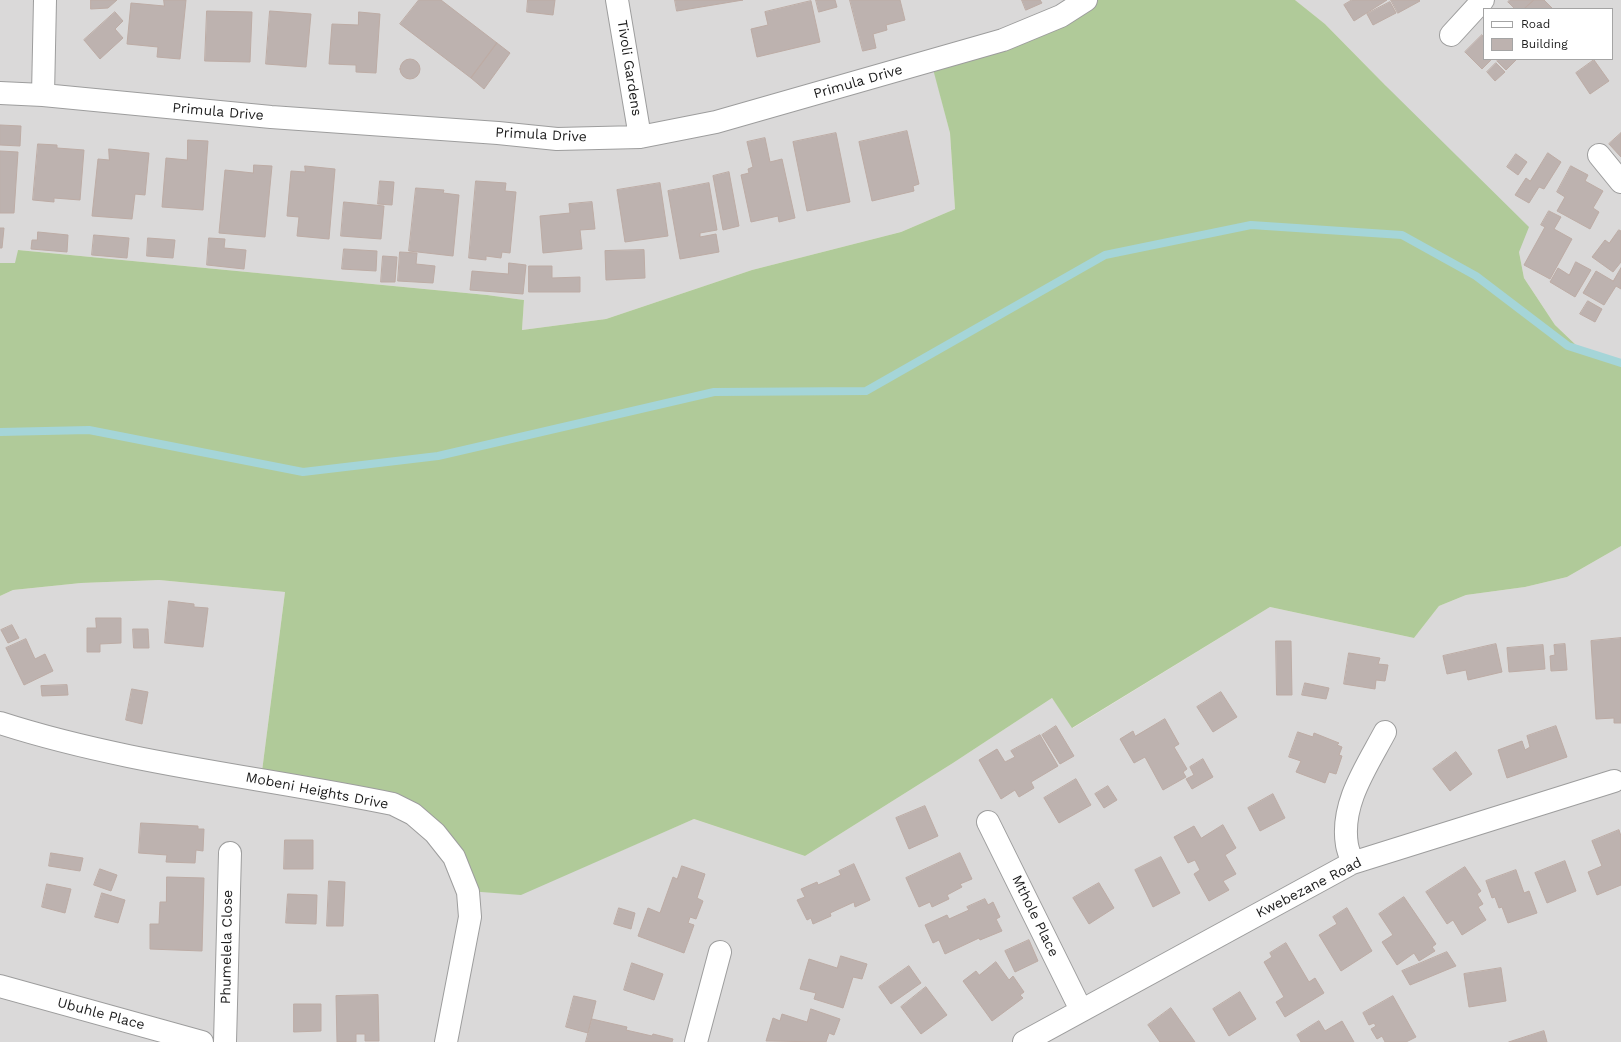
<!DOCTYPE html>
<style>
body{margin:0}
#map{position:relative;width:1621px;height:1042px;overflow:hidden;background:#ede7e2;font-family:"Work Sans",sans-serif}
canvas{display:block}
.legend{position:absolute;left:1483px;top:8px;width:130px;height:52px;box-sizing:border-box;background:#fff;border:1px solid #a4a4a4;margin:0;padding:5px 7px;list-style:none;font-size:12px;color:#1c1c1c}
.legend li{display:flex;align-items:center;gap:8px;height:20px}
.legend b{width:20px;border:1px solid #a4a4a4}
</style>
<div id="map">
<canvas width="1621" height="1042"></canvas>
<ul class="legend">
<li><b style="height:5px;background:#fff"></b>Road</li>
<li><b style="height:11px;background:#bdb2af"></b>Building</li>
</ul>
</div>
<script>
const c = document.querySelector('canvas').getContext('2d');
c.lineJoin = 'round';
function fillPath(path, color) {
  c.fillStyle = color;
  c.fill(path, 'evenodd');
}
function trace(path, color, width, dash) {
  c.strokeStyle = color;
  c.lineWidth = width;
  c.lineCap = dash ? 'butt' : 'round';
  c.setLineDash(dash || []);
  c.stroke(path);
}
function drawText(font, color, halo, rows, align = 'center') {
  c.font = font + ' "Work Sans",sans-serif';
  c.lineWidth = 3.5;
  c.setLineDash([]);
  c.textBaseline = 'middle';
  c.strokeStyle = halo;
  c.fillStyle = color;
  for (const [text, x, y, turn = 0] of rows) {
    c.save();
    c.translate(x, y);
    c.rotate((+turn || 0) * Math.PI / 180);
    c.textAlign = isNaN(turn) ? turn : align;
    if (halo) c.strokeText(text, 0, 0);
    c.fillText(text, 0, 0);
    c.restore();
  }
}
const residential = new Path2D(`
 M0 0H1090L934 70 950 133 955 209 901 232 752 270 606 319 522 330 524 300 487 295 18 250 16 263H0Z
 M1295 0H1621V362L1616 361 1576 345 1555 325 1524 278 1519 252 1385 85 1325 24ZM1484 9H1612V59H1484Z
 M1621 546V1042H0V596L13 590 81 583 159 580 285 592 261 779 393 804 521 894 694 819 805 856 953 763 1052 698 1073 728 1270 607 1414 638 1439 606 1466 595 1525 587 1567 577Z`);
const forest = new Path2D(`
 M1090 0H1295L1325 24 1385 85 1529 227 1519 252 1524 278 1555 325 1576 345 1616 361 1621 362V546L1567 577 1525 587 1466 595 1439 606 1414 638 1270 607 1072 728 1052 698 953 763 805 856 694 819 521 895 468 891 413 813 261 779 285 592 159 580 81 583 13 590 0 596V263H15L18 250 487 295 524 300 522 330 606 319 752 270 901 232 955 209 950 133 933 69Z`);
const stream = new Path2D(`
 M0 432 89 430 303 472 438 456 714 392 866 391 1105 255 1251 225 1402 235 1476 276 1568 346 1621 363`);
const building = new Path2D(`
 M91 0H117L108 8 91 9Z
 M164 0H186L180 59 157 57 158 47 127 44 131 3 164 6Z
 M419 0H441L497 43 471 78 400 24Z
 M528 0H555L553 15 527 12Z
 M675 0H743L677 11Z
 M816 0H835L837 7 819 12Z
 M850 0H900L905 20 886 25 887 30 873 34 876 48 863 51Z
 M1022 0H1040L1042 3 1026 10Z
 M1352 0H1387L1354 21 1344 5Z
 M1391 0H1419L1420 1 1398 13Z
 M1510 0H1534L1524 9H1515L1508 2Z
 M1534 0H1544L1553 9H1524Z
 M811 1 820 42 757 57 751 29 768 25 765 12Z
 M1390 2 1396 13 1373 25 1367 14Z
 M207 11 252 12 250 62 205 61Z
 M270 11 311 14 306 67 266 64Z
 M115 12 123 21 115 29 123 38 100 59 84 40Z
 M359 12 380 14 376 73 356 72V65L329 64 332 24 358 25Z
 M1482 35 1484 38V59H1492L1482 69 1465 52Z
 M497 43 510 53 484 89 471 78Z
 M1499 59H1517L1506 70 1497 61Z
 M400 69a10 10 0 1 1 20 0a10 10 0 1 1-20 0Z
 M1594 60 1609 81 1590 94 1576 73Z
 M1496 63 1505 72 1495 81 1487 72Z
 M0 125 21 126 20 146 0 145Z
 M907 131 919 184 913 186 914 191 872 201 859 142Z
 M836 133 850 202 807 211 793 142Z
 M1621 133V157L1609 144Z
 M765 138 770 162 782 159 795 218 779 222 778 216 751 222 741 175 749 173 748 169 753 167 747 142Z
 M188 140 208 141 203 210 162 207 166 158 187 160Z
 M38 144 57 145V148L84 150 80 200 54 198V202L33 200Z
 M109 149 149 153 145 195 135 194 132 219 92 216 98 159 109 160Z
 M0 151 18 152 14 213H0Z
 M1548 153 1561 162 1544 189 1539 187 1529 203 1515 195 1526 178 1530 181Z
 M1516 154 1527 162 1518 175 1507 167Z
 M254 165 272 166 265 237 219 233 225 170 253 173Z
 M305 166 335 169 329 239 297 236 299 217 287 216 291 171 305 172Z
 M1571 166 1588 175 1585 181 1603 191 1593 208 1599 212 1590 229 1557 211 1565 197 1557 192Z
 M729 172 739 226 723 230 713 176Z
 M380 181 394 182 392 205 378 204Z
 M476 181 506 183 505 191 516 192 510 253 502 252 501 258 486 256V260L469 258Z
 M660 183 668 236 625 242 617 190Z
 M709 183 717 230 700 233V237L716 234 719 252 680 259 668 191Z
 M416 188 444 190 443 193 459 195 453 256 409 251Z
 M344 202 384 206 381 239 341 236Z
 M592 202 595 229 580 230 582 249 543 253 540 216 570 213 569 204Z
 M1549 211 1561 217 1554 229 1572 239 1550 279 1524 265 1545 227 1541 225Z
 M0 228H4L2 248H0Z
 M1619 230 1621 231V262L1613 272 1592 257 1605 240 1609 243Z
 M38 232 68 235 67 252 31 249 32 240H37Z
 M94 235 129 238 127 258 92 255Z
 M148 238 175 240 173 258 147 256Z
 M209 238 225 239 224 248 246 250 244 269 207 265Z
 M344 249 377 251 376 271 342 269Z
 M644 250 645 278 606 280 605 251Z
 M400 252 417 253 416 264 435 266 433 283 398 281Z
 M383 256 397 257 395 282H381Z
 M1576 262 1591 270 1575 297 1550 282 1558 268 1569 275Z
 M509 263 526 265 523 294 470 290 472 271 508 274Z
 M529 266H552V278L580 277V292H529Z
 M1621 268V289L1616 286 1604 305 1583 293 1596 271 1613 281Z
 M1588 301 1602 309 1595 322 1580 314Z
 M169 601 194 604V607L208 608 203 647 165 643Z
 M96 618H121V643L100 644V652H87V628H96Z
 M12 625 19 638 8 643 1 630Z
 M133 629H148L149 648H134Z
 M1621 638V723H1614V718L1596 719 1591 641Z
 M26 639 35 659 45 654 53 671 24 685 6 648Z
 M1276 641H1291L1292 695H1277Z
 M1496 644 1502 672 1468 680 1466 670 1447 674 1443 656Z
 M1565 644 1567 670 1551 671 1550 656 1555 655 1554 645Z
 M1543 645 1545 669 1509 672 1507 648Z
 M1349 653 1380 658 1378 664 1388 665 1385 681 1376 680 1375 689 1344 684Z
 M1305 683 1329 688 1326 699 1302 695Z
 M67 685 68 695 42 696 41 686Z
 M132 689 148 692 142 724 126 720Z
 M1221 692 1237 717 1213 732 1197 707Z
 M1165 719 1179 744 1174 747 1187 769 1183 772 1186 777 1163 790 1145 757 1134 763 1120 739 1133 731 1135 736Z
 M1056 726 1074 756 1060 764 1042 735Z
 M1556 726 1567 757 1507 778 1498 750 1522 741 1525 750 1530 747 1527 736Z
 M1298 732 1313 737 1314 733 1339 743 1337 745 1342 747 1339 755 1342 756 1336 774 1329 772 1325 783 1296 772 1301 761 1289 757Z
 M1040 735 1058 766 1031 782 1034 788 1019 797 1015 790 1001 799 979 760 997 749 1005 762 1015 757 1011 751Z
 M1456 752 1472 774 1450 791 1433 769Z
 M1203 759 1213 777 1192 789 1186 779 1194 775 1190 767Z
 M1076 779 1091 805 1059 823 1044 798Z
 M1108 786 1117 800 1104 808 1095 794Z
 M1273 794 1285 818 1260 831 1248 808Z
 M925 806 938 836 909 849 896 818Z
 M141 823 198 826V829H204L203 851 196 850 195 863 166 862 167 855 139 853Z
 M1223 825 1236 848 1225 855 1236 874 1223 881 1229 890 1209 901 1194 874 1200 870 1195 860 1188 863 1174 837 1194 826 1201 838Z
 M1619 830 1621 836V885L1597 895 1588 872 1602 866 1592 841Z
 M285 840H313V869H284Z
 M51 853 83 858 80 871 49 866Z
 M960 853 972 879 960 884 962 887 947 895 949 899 932 907 930 902 919 907 906 878Z
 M1161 857 1180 893 1153 907 1135 870Z
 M1565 861 1576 891 1547 903 1535 873Z
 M854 864 870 900 855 907 854 902 830 913 831 916 813 924 811 918 807 920 797 900 805 897 801 889 817 882 818 885 841 875 839 871Z
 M682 866 705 874 697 898 703 901 696 919 690 917 688 923 694 925 684 953 638 936 648 908 660 913 673 877 677 879Z
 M1465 867 1481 891 1477 894 1483 904 1478 907 1486 920 1462 935 1453 920 1447 924 1426 892Z
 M100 869 117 875 111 891 94 885Z
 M1516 870 1524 893 1529 891 1537 913 1508 923 1502 907 1499 908 1495 897 1492 898 1486 881Z
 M167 877 204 878 202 951 150 949V924H159L160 902H166Z
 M329 881 345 882 343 926H327Z
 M1099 883 1114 908 1089 924 1073 898Z
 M47 884 71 889 65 913 42 907Z
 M102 893 125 900 118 923 95 917Z
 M288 894 317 895 316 924 286 923Z
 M1404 897 1436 944 1432 947 1435 951 1419 961 1414 953 1397 965 1382 942 1393 935 1379 914Z
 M985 899 988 905 993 902 1000 917 996 919 1002 931 980 940 979 938 945 954 939 940 933 943 925 925 947 915 949 919 969 910 967 907Z
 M619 908 635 913 631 929 614 924Z
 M1347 908 1372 951 1341 971 1319 935 1337 924 1333 917Z
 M1029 940 1038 961 1015 972 1005 951Z
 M1286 943 1309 982 1315 978 1324 993 1285 1017 1276 1002 1284 997 1264 962 1272 957 1270 953Z
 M1447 952 1456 966 1410 985 1402 971Z
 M841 956 867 964 862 979 853 977 843 1008 814 999 816 993 800 989 809 959 837 968Z
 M996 962 1009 980 1013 976 1024 992 1020 995 1023 998 992 1021 963 981 976 971 979 975Z
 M632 963 663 974 654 1000 624 990Z
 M909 966 921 983 891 1004 879 987Z
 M1501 968 1506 1001 1469 1007 1464 974Z
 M926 987 947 1015 921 1034 901 1007Z
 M1240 992 1256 1019 1229 1036 1213 1009Z
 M378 995 379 1041H365V1034H356V1042H337L336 996Z
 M574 996 596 1001 588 1033 566 1027Z
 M1393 996 1416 1037 1406 1042H1385L1382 1036 1377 1039 1371 1029 1376 1026 1374 1023 1369 1025 1363 1013Z
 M294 1004H321V1031L294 1032Z
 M1171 1008 1195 1042H1160L1148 1025Z
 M811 1009 840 1019 834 1035 829 1033 826 1042 766 1041 773 1018 780 1021 782 1014 807 1022Z
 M592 1019 627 1027 626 1030 652 1036 653 1034 673 1039 672 1042H586Z
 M1319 1021 1325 1031 1342 1021 1354 1042H1301L1297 1035Z
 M1544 1031 1547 1042H1509Z`);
const street = new Path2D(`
 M617 0 640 137
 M1451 35 1483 0
 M0 93 43 95 271 117 498 133 557 139 640 137 716 122 1003 40 1061 16 1086 0
 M43 95 45 0
 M1599 155 1621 182
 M0 723C127 764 262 777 393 804L413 814 435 833 454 857 468 892 470 917 446 1042
 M988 822 1081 1010
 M1352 863C1351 857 1348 851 1347 845 1340 804 1367 766 1385 732
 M0 986 202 1042
 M225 1042 230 853
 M696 1042 720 952
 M1024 1042 1352 863 1614 781`);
const streetNames = [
 ["Tivoli Gardens",629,68,81],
 ["Primula Drive",858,82,-16],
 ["Primula Drive",218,112,5],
 ["Primula Drive",541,135,3],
 ["Mobeni Heights Drive",317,791,11],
 ["Kwebezane Road",1309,888,-27],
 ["Mthole Place",1035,916,64],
 ["Phumelela Close",227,947,-89],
 ["Ubuhle Place",101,1014,15]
];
fillPath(residential, '#dad9d9');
fillPath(forest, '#b0ca99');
trace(stream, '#a5d5d8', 8);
fillPath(building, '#bdb2af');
trace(building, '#bdaca5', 1);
trace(street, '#9d9d9d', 24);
trace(street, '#fff', 22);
drawText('14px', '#1c1c1c', '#fff', streetNames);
</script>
